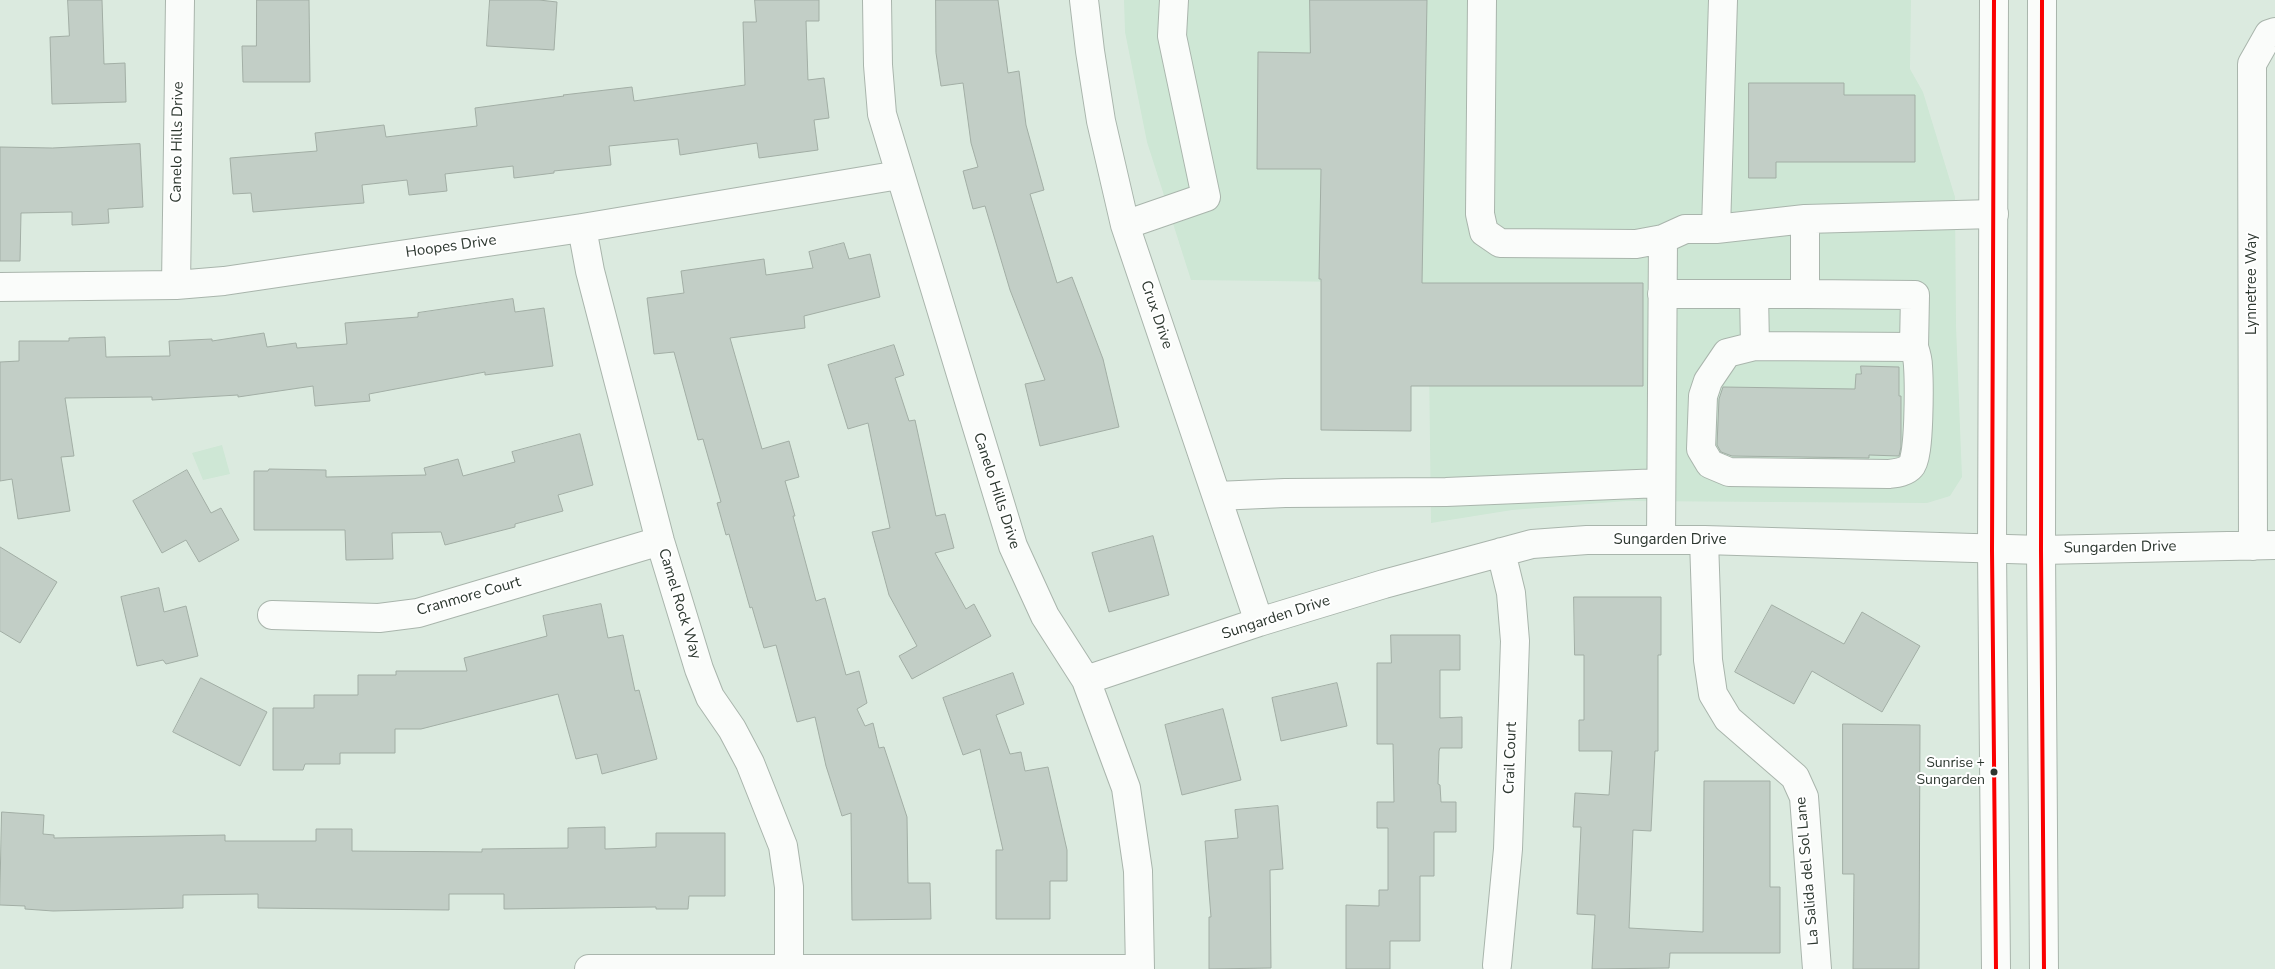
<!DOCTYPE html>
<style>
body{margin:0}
canvas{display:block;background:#dbeadf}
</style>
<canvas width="2275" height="969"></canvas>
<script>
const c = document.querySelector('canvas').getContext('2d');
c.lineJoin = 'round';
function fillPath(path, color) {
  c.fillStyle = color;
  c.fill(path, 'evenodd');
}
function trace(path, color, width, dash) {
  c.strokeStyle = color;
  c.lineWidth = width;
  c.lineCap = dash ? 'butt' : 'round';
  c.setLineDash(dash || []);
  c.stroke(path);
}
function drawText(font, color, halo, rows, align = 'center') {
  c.font = font + ' "Nunito Sans",sans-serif';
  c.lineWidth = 4;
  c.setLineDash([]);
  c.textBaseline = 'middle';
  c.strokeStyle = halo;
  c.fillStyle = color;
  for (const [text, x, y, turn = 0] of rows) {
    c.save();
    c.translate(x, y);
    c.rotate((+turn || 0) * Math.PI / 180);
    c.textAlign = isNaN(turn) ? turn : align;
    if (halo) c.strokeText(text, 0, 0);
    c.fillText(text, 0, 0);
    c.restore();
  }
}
const built = new Path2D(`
 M1124 0H1911L1910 69 1923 92 1955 197 1956 326 1962 477 1950 496 1927 503 1626 501 1512 510 1431 523 1428 283 1191 280 1147 142 1125 32Z
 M222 445 230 474 203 480 192 453Z`);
const building = new Path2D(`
 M68 0H102L104 64 125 63 126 102 52 104 50 37 69 36Z
 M257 0H309L310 82H243L242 46H256Z
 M490 0H539L557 2 554 50 487 46Z
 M755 0H819V21H806L808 80 824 78 829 118 814 120 818 150 759 158 757 143 680 155 678 139 609 146 611 165 554 171V173L514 178 513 166 445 174 447 191 409 195 407 180 362 185 364 203 253 212 251 193 233 194 230 158 317 151 315 133 384 125 386 137 477 126 475 108 564 96 563 95 632 87 634 101 745 85 743 22H756Z
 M936 0H998L1008 73 1019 71 1026 125 1044 190 1030 194 1057 283 1072 277 1103 359 1119 427 1040 446 1025 384 1045 380 1010 290 985 206 973 209 963 171 978 167 971 143 963 83 941 86 936 53Z
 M1310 0H1427L1422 283H1643V386H1411V431L1321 430V279H1319L1321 169H1257L1258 52 1310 53Z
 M1749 83H1844V95H1915V162H1776V178H1749Z
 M140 144 143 207 108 209 109 223 72 225V212L21 213 20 261H0V147L52 148Z
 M844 243 849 259 870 254 880 297 804 316 805 328 730 338 762 449 789 441 799 477 785 481 795 516H793L816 601 825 598 846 675 859 671 867 703 857 709 865 726 873 723 879 748 884 747 907 817 908 883H930L931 919 852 920 851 813 842 816 826 766 815 717 797 722 776 645 764 648 752 607 750 608 729 534 726 535 717 503 721 502 703 439 698 440 674 352 654 354 647 298 684 293 681 271 764 259 766 275 813 268 809 252Z
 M513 299 515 312 544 308 553 366 485 375V372L369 394 370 401 315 406 313 386 238 397V395L152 400V397L65 398 74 456 61 457 70 511 18 519 12 479 0 481V362L19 361V341H69V338L105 337 106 357 170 356 169 341 212 339V341L264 333 267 347 296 343 297 348 347 344 345 323 418 317V313Z
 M894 345 904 375 895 378 909 421 915 420 936 516 945 514 954 548 935 553 966 609 974 604 991 636 912 679 899 656 917 646 889 595 872 532 890 528 868 423 848 429 828 365Z
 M1861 366 1899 367V396H1901V447L1899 456 1869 455V458L1732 456 1721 452 1717 445 1719 399 1723 387 1855 389 1856 374H1861Z
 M580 434 593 485 558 495 563 511 515 524V527L445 545 441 532 392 533 393 559 346 560 345 530H254V471H268L269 469 326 470V477L426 475 424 468 458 459 463 476 515 462 512 452Z
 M187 470 211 513 221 508 239 540 199 562 186 540 162 553 133 501Z
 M1153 536 1169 595 1109 612 1092 553Z
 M0 547 57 582 20 643 0 631Z
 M159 588 164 612 186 606 198 656 166 664 163 660 137 666 121 597Z
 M1574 597H1661V655H1658V751H1655L1651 831 1633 830 1629 928 1703 932 1704 781H1770V887H1780V953H1670L1669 968 1592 969 1595 915 1577 914 1581 827H1573L1575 793 1609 795 1612 751H1579V720H1584V655H1575Z
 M601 604 608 638 623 635 635 691 639 690 657 759 602 774 597 754 576 759 558 694 421 729H395V753H340V764H305L303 770H273V708H314V695H358V675H396V671H467L464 658 547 636 543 616Z
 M1772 605 1844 644 1862 612 1920 646 1882 712 1812 671 1794 704 1735 672Z
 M1391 635H1460V670H1440V718L1462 717V748H1440L1439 751 1438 784 1440 785 1441 802H1456V832H1434V876H1420V941H1390V969H1346V905L1379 906V890H1388V828H1377V802H1394L1393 744H1377V663H1391Z
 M1013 673 1024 704 996 715 1010 754 1021 752 1025 771 1048 767 1067 850V881H1050V919H996V850H1003L980 749 963 755 943 698Z
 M201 678 267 712 240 766 173 732Z
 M1337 683 1347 726 1281 741 1272 698Z
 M1223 709 1241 780 1182 795 1165 725Z
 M1843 724 1920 725 1919 969H1853L1854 874H1843Z
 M1278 806 1283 869 1270 870 1271 968 1209 969V917H1211L1205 841 1238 838 1235 810Z
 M2 812 44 815 43 834 54 835V838L225 835V841H316V829H352V851L482 852V849L568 848V828L605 827V849L656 847V833H725V896H689L688 909H656V907L504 909V894H449V910L258 908V894L183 895V908L53 911 25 909V906L0 905Z`);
const minor = new Path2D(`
 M877 0 878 65 882 114 1013 546 1045 616 1086 680 1126 788 1138 871 1140 969
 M1084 0 1090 51 1101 121 1125 225 1259 622
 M1482 0 1480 214 1484 232 1500 243 1636 244 1663 239 1685 229H1716L1805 219 1994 214
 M1125 225 1206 197 1172 36 1174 0
 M582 228 590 271 660 541 699 669 710 697 732 729 750 763 783 846 789 887V969
 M1716 229 1723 0
 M176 285 180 0
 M0 287 176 285 224 281 582 228 899 175
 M1662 294H1805
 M1754 294 1755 346 1914 347 1915 295 1805 294V219
 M1755 346 1727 353 1708 381 1703 396 1701 449 1710 464 1729 472 1889 474C1897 473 1906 472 1911 466 1920 458 1919 381 1918 366 1918 360 1916 353 1914 347
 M1217 496 1285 493 1446 492 1661 483
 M1661 540 1663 239
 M1704 540 1708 660 1713 694 1728 719 1795 777 1804 797 1817 969
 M2253 546 2252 64 2269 34 2275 32
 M272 615 379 618 418 613 660 541
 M1086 680 1259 622 1384 584 1532 544 1587 540H1704L2041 550 2275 545
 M1497 965 1508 849 1515 641 1511 593 1501 552
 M589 969H1140`);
const major = new Path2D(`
 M1994 0 1992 550 1996 969
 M2042 0 2041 550 2044 969`);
const bus1 = new Path2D(`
 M1994 0 1992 550 1996 969
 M2042 0 2041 550 2044 969`);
const markers = [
 [1994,772,4.5,"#2c372f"]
];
const busNames = [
 ["Sunrise +",1985,764],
 ["Sungarden",1985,781]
];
const streetNames = [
 ["Canelo Hills Drive",178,142,-89],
 ["Hoopes Drive",451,247,-8],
 ["Lynnetree Way",2252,284,-90],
 ["Crux Drive",1156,315,71],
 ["Canelo Hills Drive",996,491,72],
 ["Sungarden Drive",1670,540],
 ["Sungarden Drive",2120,548,-1],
 ["Cranmore Court",469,597,-16],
 ["Camel Rock Way",679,604,73],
 ["Sungarden Drive",1276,618,-18],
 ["Crail Court",1511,758,-88],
 ["La Salida del Sol Lane",1808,871,-95]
];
fillPath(built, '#cee7d5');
fillPath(building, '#c2cec6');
trace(building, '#a2aea5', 1);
trace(minor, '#a9b5ac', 30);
trace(major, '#a9b5ac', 30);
trace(minor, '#fafcfa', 28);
trace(major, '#fafcfa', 28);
trace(bus1, '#fa0000', 4);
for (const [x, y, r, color] of markers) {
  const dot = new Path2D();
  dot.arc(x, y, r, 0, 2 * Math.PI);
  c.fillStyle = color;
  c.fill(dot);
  trace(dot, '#fff', 2);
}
drawText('14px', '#2c372f', '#fff', busNames, 'right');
drawText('15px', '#2c372f', '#fff', streetNames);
</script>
